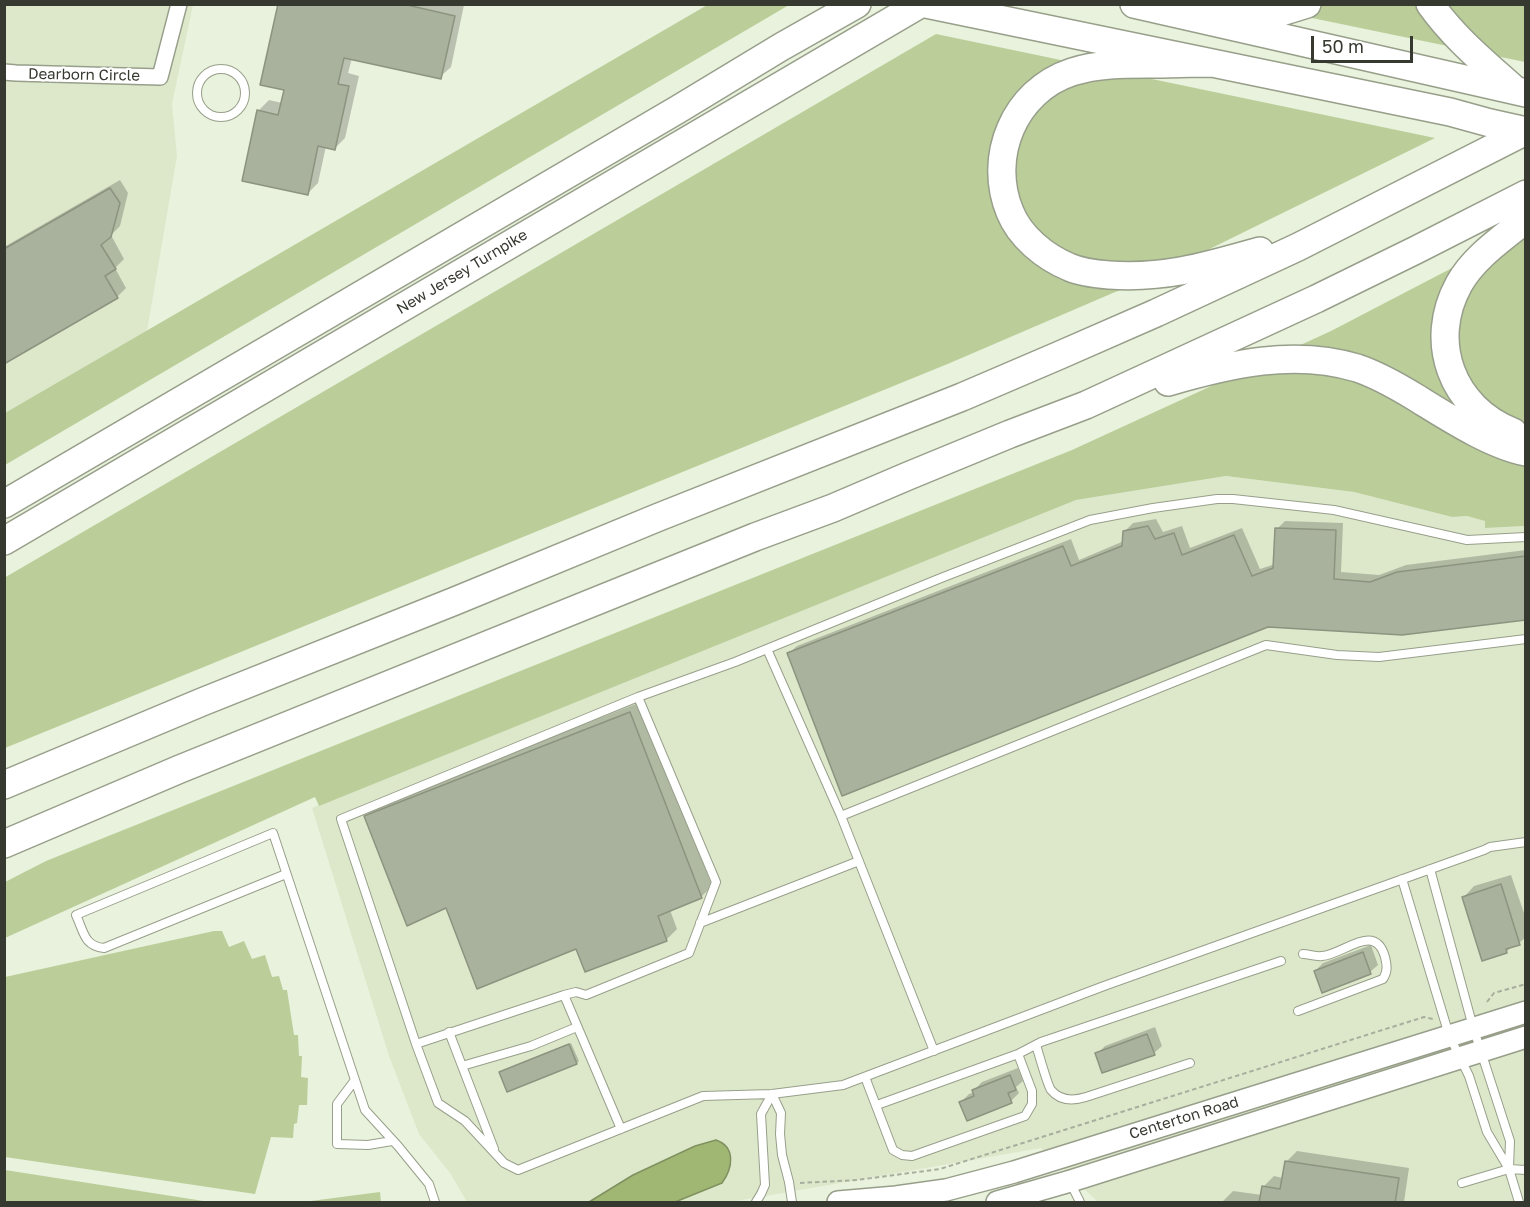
<!DOCTYPE html>
<style>
body{margin:0}
#map{position:relative;width:1530px;height:1207px;overflow:hidden;background:#e9f2dc;font-family:"Golos Text",sans-serif}
canvas{display:block}
.frame{position:absolute;inset:0;border:6px solid #363930;pointer-events:none}
.scale{position:absolute;left:1311px;top:36px;width:102px;height:27px;box-sizing:border-box;border:3px solid #363930;border-top:0;padding-left:8px;font-size:18px;line-height:21px;white-space:nowrap;color:#363930;-webkit-text-stroke:4px #fff;paint-order:stroke}
</style>
<div id="map">
<canvas width="1530" height="1207"></canvas>
<div class="frame"></div>
<div class="scale">50 m</div>
</div>
<script>
const c = document.querySelector('canvas').getContext('2d');
c.lineJoin = 'round';
function fillPath(path, color) {
  c.fillStyle = color;
  c.fill(path, 'evenodd');
}
function trace(path, color, width, dash) {
  c.strokeStyle = color;
  c.lineWidth = width;
  c.lineCap = dash ? 'butt' : 'round';
  c.setLineDash(dash || []);
  c.stroke(path);
}
function drawText(font, color, halo, rows, align = 'center') {
  c.font = font + ' "Golos Text",sans-serif';
  c.lineWidth = 4.5;
  c.setLineDash([]);
  c.textBaseline = 'middle';
  c.strokeStyle = halo;
  c.fillStyle = color;
  for (const [text, x, y, turn = 0] of rows) {
    c.save();
    c.translate(x, y);
    c.rotate((+turn || 0) * Math.PI / 180);
    c.textAlign = isNaN(turn) ? turn : align;
    if (halo) c.strokeText(text, 0, 0);
    c.fillText(text, 0, 0);
    c.restore();
  }
}
const built = new Path2D(`
 M5 5H193L172 104 177 156 146 337 5 414Z
 M1226 476 1354 492 1452 517 1467 516 1486 521 1485 528 1525 526V1202H1098L1041 1148 731 1202H467L450 1173 419 1134 389 1056 312 808 1076 500Z`);
const green = new Path2D(`
 M709 4 789 5 5 465V413Z
 M1249 5H1525V62Z
 M936 34 1435 138 1171 268 950 363 5 748 4 578Z
 M1525 230V526L1485 528V521L1467 516 1452 517 1354 492 1226 476 1076 500 319 806 315 797 5 938V882L46 861 1072 450 1331 331Z
 M214 931H222L229 947 244 941 252 959 265 955 272 977 279 976 283 990H287L294 1035H298L299 1056H302L301 1077 308 1078 307 1105H299L297 1123 294 1124 293 1138 271 1137 255 1194 5 1157V977Z
 M4 1170H5L210 1202H5Z
 M380 1192 381 1202H303Z`);
const water = new Path2D(`
 M716 1140C736 1147 733 1168 722 1183L675 1202H589L633 1175 695 1146Z`);
const shadow = new Path2D(`
 M279 4 464 5 451 67 440 77 352 58 348 73 359 76 345 138 335 148 326 146 318 183 307 194 258 111 269 100 282 103 285 89Z
 M120 180 128 193 120 226 111 235 124 259 115 268 126 288 117 297 4 362V247Z
 M1156 519 1163 532 1182 526 1190 548 1242 528 1260 569 1275 564 1277 529 1285 521 1343 523 1341 572 1379 575 1406 565 1526 550V618L1268 626 789 653 797 646 1071 539 1079 560 1124 541 1125 531 1133 523Z
 M641 702 712 886 701 897 670 910 677 929 666 940 577 947 446 906 365 817 376 806Z
 M1511 875 1526 919V937L1519 943 1514 945 1506 952 1464 897 1474 886Z
 M1371 945 1378 965 1370 972 1323 991 1315 971 1323 963Z
 M1155 1027 1162 1046 1154 1053 1097 1054 1105 1046Z
 M571 1043 579 1061 577 1063 500 1073 502 1071Z
 M1018 1068 1023 1081 1016 1087 1019 1093 1011 1101 961 1102 969 1094 975 1092 974 1090 982 1082Z
 M1297 1151 1409 1168 1404 1202H1222L1233 1191 1262 1195 1263 1187 1274 1176 1283 1178 1286 1162Z`);
const building = new Path2D(`
 M278 4H403L455 16 441 79 344 58 338 84 349 86 335 150 318 146 308 195 242 181 257 110 278 115 284 90 260 85Z
 M110 188 120 203 111 237 101 245 116 269 105 276 118 298 4 364V249Z
 M1148 526 1155 539 1174 533 1182 555 1234 535 1252 576 1273 568 1275 528 1336 530 1334 579 1370 582 1397 572 1526 556V620L1402 635 1268 627 842 796 787 653 1063 546 1071 566 1122 546 1123 531Z
 M630 712 702 898 658 916 667 941 585 972 576 949 477 989 446 908 407 926 364 816Z
 M1501 884 1520 945 1506 949 1507 953 1482 961 1462 897Z
 M1363 952 1371 974 1322 993 1314 971Z
 M1147 1034 1155 1055 1102 1073 1095 1053Z
 M569 1044 577 1064 507 1092 499 1072Z
 M1010 1075 1016 1090 1008 1093 1012 1103 967 1121 959 1102 974 1096 972 1090Z
 M1285 1161 1399 1178 1395 1203H1259L1262 1186 1280 1189Z`);
const path = new Path2D(`
 M1487 1002 1494 993 1526 984
 M800 1183 857 1180 940 1169 1424 1017 1433 1019`);
const lane = new Path2D(`
 M197 93a24 24 0 1 1 48 0a24 24 0 1 1-48 0Z
 M767 649 841 816 934 1051
 M638 697 716 882 689 953 586 995 576 992 564 995 416 1044 438 1103 465 1121 504 1163 518 1170 703 1096 772 1094 843 1085 1104 986 1484 850 1490 847 1526 842
 M841 816 1266 645 1337 655 1379 657 1526 639
 M1430 869 1473 1027 1510 1141 1509 1168
 M286 874 104 948C84 946 84 932 76 915L273 833 365 1110 398 1146 429 1184 435 1202
 M1402 879 1449 1035 1469 1076 1487 1132 1509 1169 1519 1202
 M700 923 859 861
 M564 995 621 1129
 M1298 1011 1383 979C1388 971 1387 965 1385 957 1375 921 1343 955 1322 956 1316 957 1309 954 1303 954
 M449 1032 494 1149
 M416 1044 341 819 638 697 735 662 941 578 1090 520 1153 508 1217 499H1233L1334 510 1467 540 1526 537
 M1036 1045C1039 1054 1047 1084 1051 1090 1060 1101 1073 1101 1086 1097L1190 1063
 M462 1066 531 1046 577 1027
 M865 1077 893 1150 902 1155 912 1156 1025 1116 1032 1104V1091L1018 1054
 M355 1080 337 1104V1144L368 1145 392 1141
 M877 1105 1018 1054 1041 1042 1281 961
 M1070 1182 1080 1202
 M1462 1183 1509 1169 1526 1170
 M756 1202 761 1194 765 1185 761 1114 772 1094 781 1113 780 1134 782 1155 789 1182 792 1202`);
const street = new Path2D(`
 M4 72 16 73 160 77 179 4`);
const secondary = new Path2D(`
 M838 1202 896 1197 946 1190 1014 1172 1526 1012
 M997 1202 1074 1180 1526 1037`);
const highway = new Path2D(`
 M926 4 1450 112 1490 123 1526 131
 M1134 4 1526 93
 M1430 4C1455 39 1484 62 1515 90
 M1213 10 1281 12 1307 4
 M1212 63C1191 63 1170 64 1149 64 1123 64 1097 64 1072 72 1014 91 987 157 1010 212 1020 237 1045 257 1069 267 1080 272 1096 274 1109 275 1165 279 1207 266 1260 251
 M1168 382C1230 364 1294 349 1357 368 1378 375 1397 386 1415 397 1446 416 1490 445 1526 452
 M1513 432C1452 408 1427 342 1459 284 1474 257 1503 238 1526 219
 M4 504 677 110 781 47 857 4
 M4 541 920 4
 M4 785 202 702 455 601 659 517 962 397 1060 355 1156 313 1298 247 1526 131
 M4 844 180 769 755 537 833 508 908 476 1010 434 1086 405 1316 299 1416 250 1526 194`);
const streetNames = [
 ["Dearborn Circle",84,75,1],
 ["New Jersey Turnpike",462,272,-31],
 ["Centerton Road",1184,1118,-17]
];
fillPath(built, '#dde8cb');
fillPath(green, '#bbce9a');
fillPath(water, '#9fb773');
trace(water, '#80915f', 1.5);
fillPath(shadow, '#0003');
fillPath(building, '#a9b29c');
trace(building, '#8c9480', 1.5);
trace(lane, '#979f8a', 10);
trace(street, '#979f8a', 18);
trace(secondary, '#979f8a', 24);
trace(highway, '#979f8a', 30);
trace(path, '#a8ae9d', 2, [4.5, 3]);
trace(lane, '#fff', 8);
trace(street, '#fff', 15);
trace(secondary, '#fff', 21);
trace(highway, '#fff', 27);
drawText('15px', '#363930', '#fff', streetNames);
</script>
